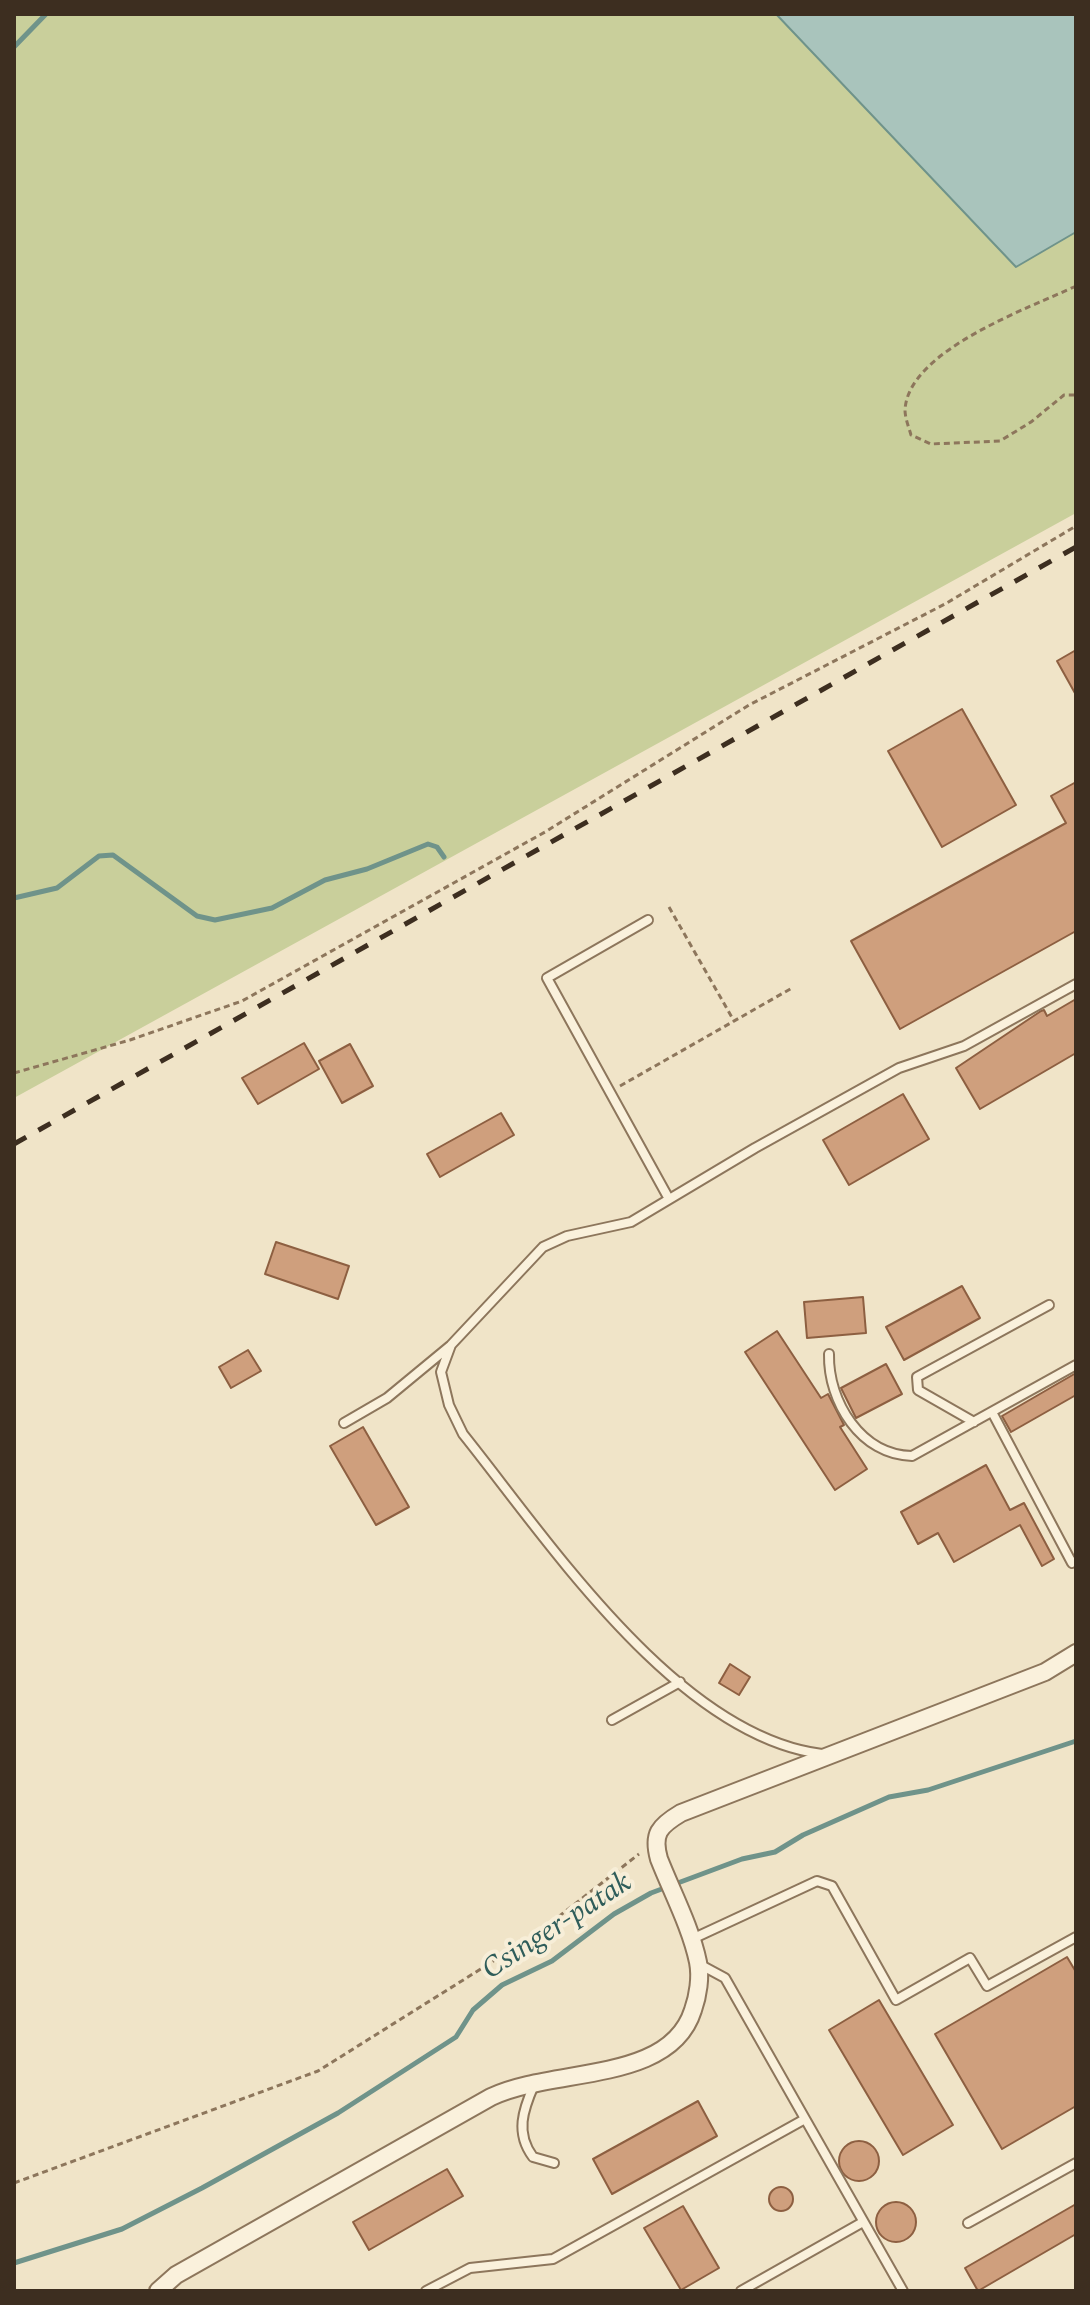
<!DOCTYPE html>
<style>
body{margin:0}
#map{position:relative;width:1090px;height:2305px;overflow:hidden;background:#f0e4c8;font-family:Spectral,serif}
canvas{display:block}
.frame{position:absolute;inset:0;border:16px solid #3d2e20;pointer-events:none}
</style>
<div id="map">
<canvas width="1090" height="2305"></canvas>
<div class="frame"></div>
</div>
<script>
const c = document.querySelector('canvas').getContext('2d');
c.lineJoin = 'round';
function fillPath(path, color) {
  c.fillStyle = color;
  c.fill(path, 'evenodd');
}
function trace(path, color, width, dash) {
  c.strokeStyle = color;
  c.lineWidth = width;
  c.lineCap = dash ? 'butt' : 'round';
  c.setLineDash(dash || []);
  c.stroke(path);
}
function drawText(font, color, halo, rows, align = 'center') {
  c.font = font + ' Spectral,serif';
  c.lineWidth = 8;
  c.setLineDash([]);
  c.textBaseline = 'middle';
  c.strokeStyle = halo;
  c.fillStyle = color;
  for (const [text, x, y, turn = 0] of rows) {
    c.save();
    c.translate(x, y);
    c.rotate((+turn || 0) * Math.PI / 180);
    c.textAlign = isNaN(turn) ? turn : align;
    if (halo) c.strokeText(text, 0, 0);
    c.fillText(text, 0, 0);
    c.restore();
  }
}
const green = new Path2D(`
 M14 14H776L1016 267 1076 232V513L14 1098Z`);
const water = new Path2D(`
 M776 14H1076V232L1016 267Z`);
const stream = new Path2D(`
 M14 47 46 14
 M14 898 57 888 99 856 113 855 197 916 215 920 272 908 325 880 367 869 428 844 437 847 444 857
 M14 2263 122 2229 202 2188 338 2113 456 2037 473 2010 502 1985 552 1961 614 1914 651 1893 742 1859 775 1852 803 1835 889 1797 928 1790 1076 1741`);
const building = new Path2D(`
 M1076 650V695L1057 661Z
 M962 709 1016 805 942 847 888 751Z
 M1076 782V931L900 1029 851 941 1066 823 1051 796Z
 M1076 999V1053L980 1109 956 1068 1041 1011 1044 1010 1047 1016Z
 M304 1043 319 1069 258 1104 242 1078Z
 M350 1044 373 1086 342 1103 319 1061Z
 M903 1094 929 1139 849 1185 823 1140Z
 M501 1113 514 1135 440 1177 427 1154Z
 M276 1242 349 1266 338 1299 265 1274Z
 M962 1286 980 1318 904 1360 886 1327Z
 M863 1297 866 1333 807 1338 804 1302Z
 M777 1331 821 1398 828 1394 844 1425 840 1427 867 1469 835 1490 745 1352Z
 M248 1350 261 1371 231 1388 219 1367Z
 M886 1364 902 1394 856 1418 841 1388Z
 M1076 1373V1395L1011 1432 1002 1416Z
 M363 1427 409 1507 376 1525 330 1446Z
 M986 1465 1010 1510 1024 1503 1054 1559 1042 1566 1020 1525 954 1562 938 1533 918 1544 901 1512Z
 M730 1664 750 1677 739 1695 719 1683Z
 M1067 1957 1076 1972V2106L1002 2149 935 2034Z
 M879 2000 953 2125 903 2155 829 2030Z
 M698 2101 717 2136 612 2194 593 2159Z
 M839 2161a20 20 0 1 1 40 0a20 20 0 1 1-40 0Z
 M447 2169 463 2196 369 2250 353 2222Z
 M769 2199a12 12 0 1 1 24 0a12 12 0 1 1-24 0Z
 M876 2222a20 20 0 1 1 40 0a20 20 0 1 1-40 0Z
 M1076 2204V2234L978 2291 965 2268Z
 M683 2206 719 2268 681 2290 644 2228Z`);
const path = new Path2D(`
 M1076 286C1030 308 908 350 905 410 905 418 909 428 911 435L931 444 1000 441 1031 422 1064 395H1076
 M669 907 734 1021
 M14 1073 130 1040 242 1001 545 832 749 705 945 604 1076 526
 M620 1086 792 988
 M14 2183 318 2071 535 1935 639 1854`);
const service = new Path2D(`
 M648 920 547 978 669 1199
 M829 1354C828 1402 861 1455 912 1456L1076 1365
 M992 1412 1072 1563 1076 1561
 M974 1422 918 1390 917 1377 1049 1305
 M344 1423 387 1398 450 1346
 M612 1720 680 1682
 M822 1754C677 1736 548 1540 463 1434L449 1405 441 1372 451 1345 543 1247 567 1236 631 1222 755 1148 899 1068 964 1046 1076 984
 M690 1940 817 1881 832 1886 896 2000 970 1958 987 1986 1076 1937
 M699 1964 725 1978 903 2291
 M534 2085C523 2110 515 2133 533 2157L554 2163
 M968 2223 1076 2163
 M426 2291 470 2268 553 2259 805 2119
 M741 2291 863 2222`);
const minor = new Path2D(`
 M158 2291 176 2275 491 2097C554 2067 670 2084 693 2010 698 1996 701 1977 698 1962 691 1928 672 1892 659 1859 652 1834 659 1826 681 1813L1045 1672 1076 1653`);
const rail = new Path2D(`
 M14 1144 1076 547`);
const waterNames = [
 ["Csinger-patak",558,1928,-33]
];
fillPath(green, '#c9cf9b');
fillPath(water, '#a9c4bc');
trace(water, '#6f938a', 2);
trace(stream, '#6f938a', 5);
fillPath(building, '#cf9f7d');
trace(building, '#8d5f41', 2);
trace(service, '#8d765c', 12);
trace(minor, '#8d765c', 20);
trace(path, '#8d765c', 3, [6, 4]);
trace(service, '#faf1dc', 8);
trace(minor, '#faf1dc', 16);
trace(rail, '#3d2e20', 5, [14, 14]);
drawText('italic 30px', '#2f5d5a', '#f7eed8', waterNames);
</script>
